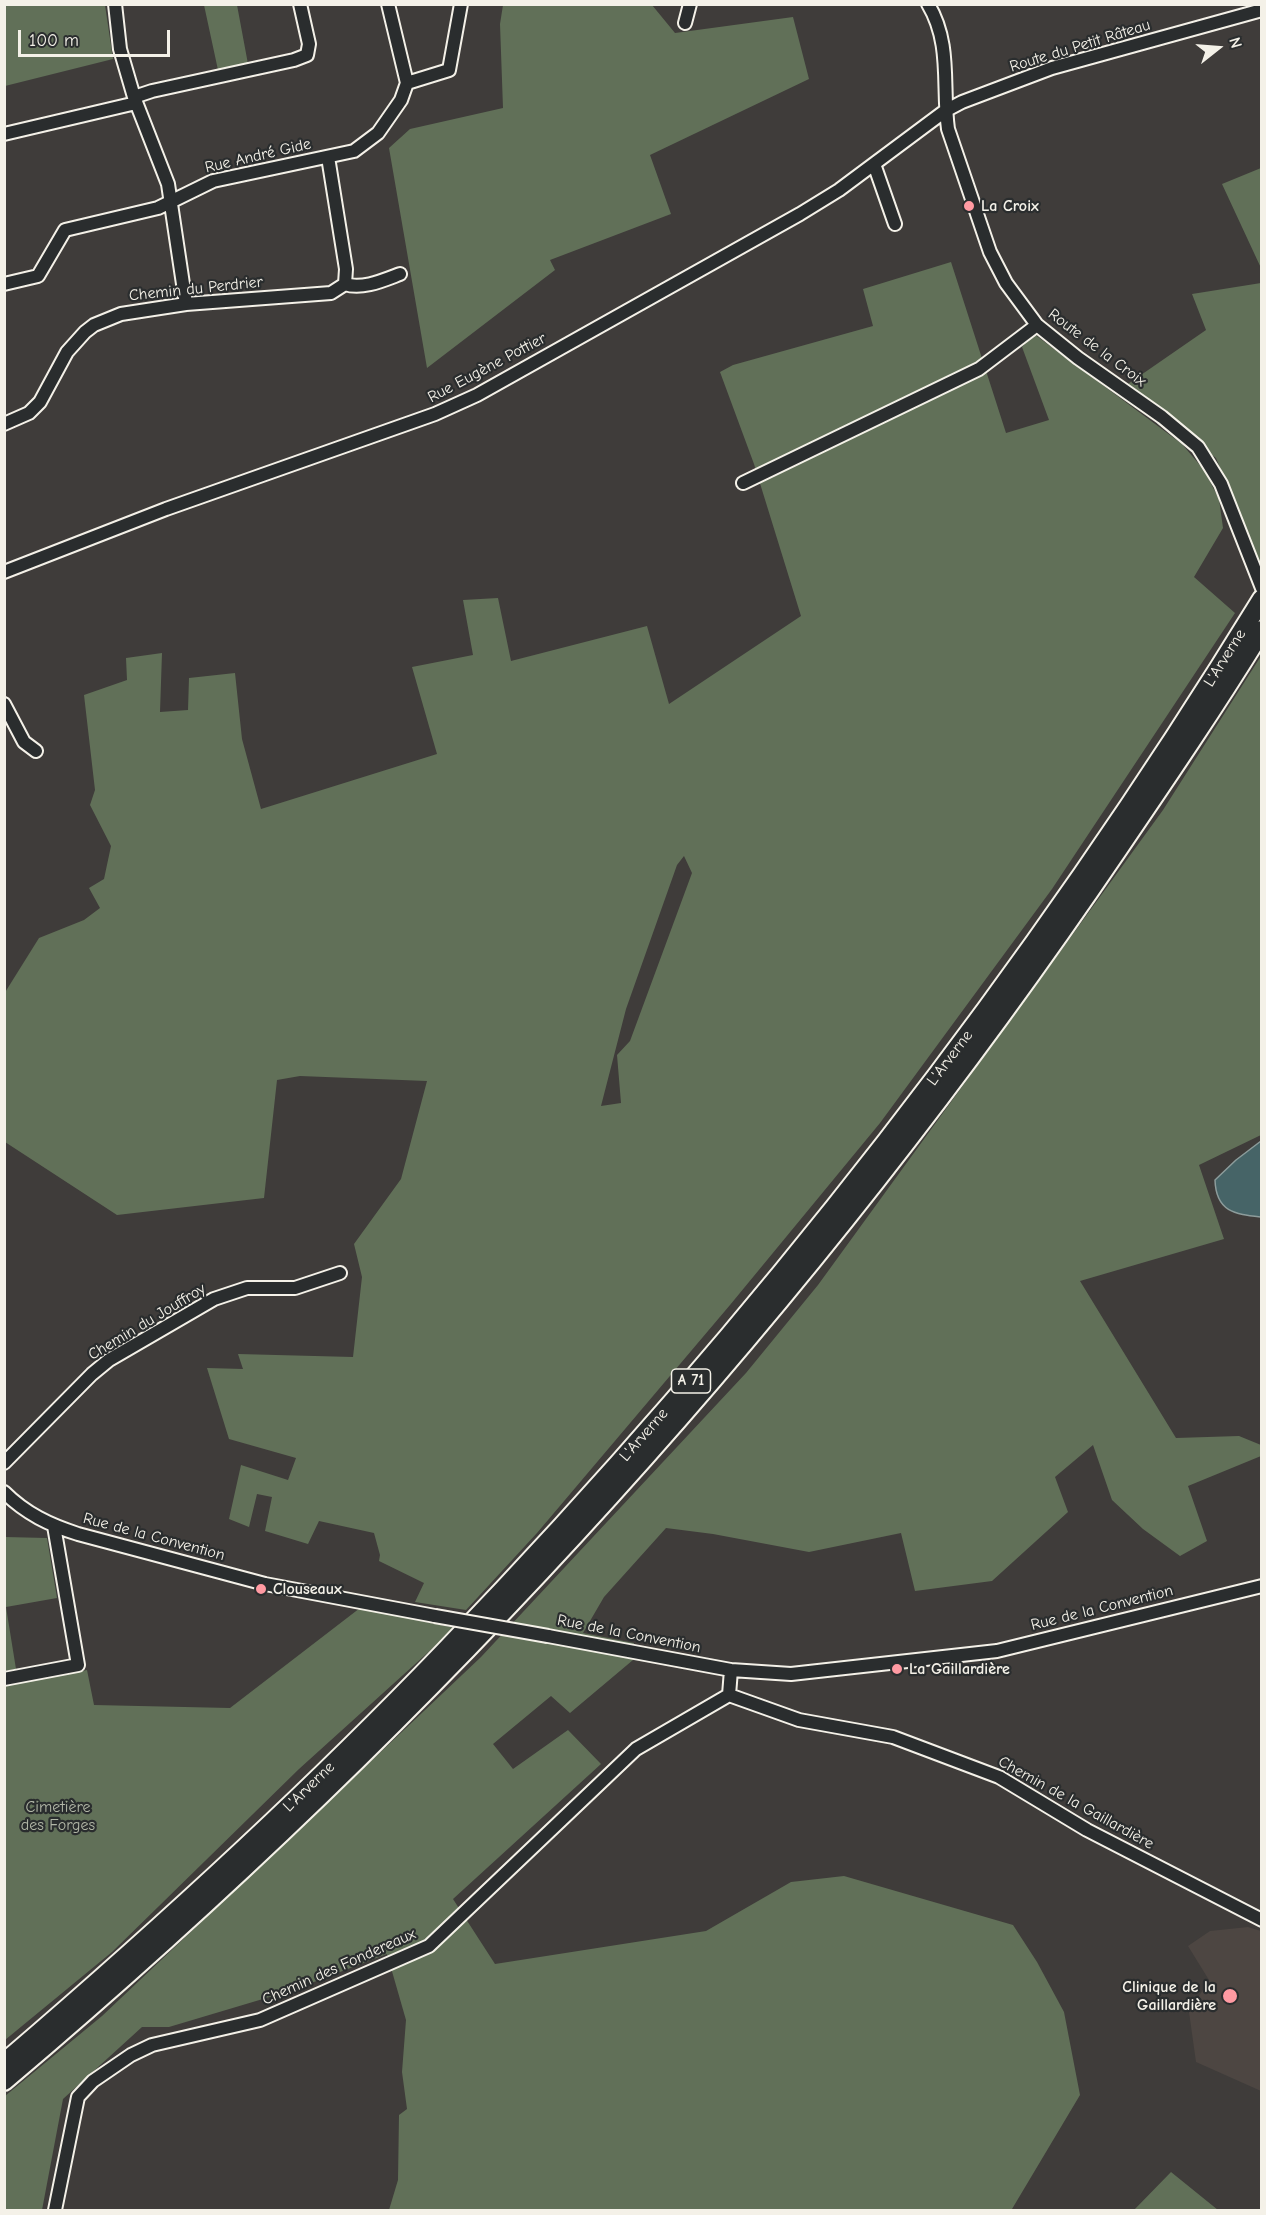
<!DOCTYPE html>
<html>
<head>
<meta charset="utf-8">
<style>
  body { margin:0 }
  #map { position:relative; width:1266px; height:2215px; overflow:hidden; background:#3f3c3a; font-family:"Comic Neue",sans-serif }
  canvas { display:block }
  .frame { position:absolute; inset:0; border:6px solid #f4f1e8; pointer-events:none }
  .north { position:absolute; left:1188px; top:18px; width:60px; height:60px; -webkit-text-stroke:4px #2a2d2e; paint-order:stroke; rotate:73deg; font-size:16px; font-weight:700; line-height:24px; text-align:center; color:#f4f1e8 }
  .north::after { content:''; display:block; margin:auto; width:21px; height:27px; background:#f4f1e8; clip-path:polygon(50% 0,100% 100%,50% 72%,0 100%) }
  .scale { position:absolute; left:18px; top:30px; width:152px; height:27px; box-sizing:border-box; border:3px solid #f4f1e8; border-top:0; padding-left:8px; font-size:18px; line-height:21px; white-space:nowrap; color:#f4f1e8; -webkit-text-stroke:4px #2a2d2e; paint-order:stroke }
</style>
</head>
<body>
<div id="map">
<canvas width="1266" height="2215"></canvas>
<div class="frame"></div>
<div class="north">N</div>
<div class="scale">100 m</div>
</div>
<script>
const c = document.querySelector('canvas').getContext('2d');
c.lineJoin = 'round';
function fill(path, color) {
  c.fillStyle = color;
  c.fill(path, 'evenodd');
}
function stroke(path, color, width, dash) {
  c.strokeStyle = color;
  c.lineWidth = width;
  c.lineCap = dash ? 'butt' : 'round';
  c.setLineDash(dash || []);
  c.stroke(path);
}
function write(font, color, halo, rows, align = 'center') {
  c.font = font + ' "Comic Neue",sans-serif';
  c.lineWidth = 4.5;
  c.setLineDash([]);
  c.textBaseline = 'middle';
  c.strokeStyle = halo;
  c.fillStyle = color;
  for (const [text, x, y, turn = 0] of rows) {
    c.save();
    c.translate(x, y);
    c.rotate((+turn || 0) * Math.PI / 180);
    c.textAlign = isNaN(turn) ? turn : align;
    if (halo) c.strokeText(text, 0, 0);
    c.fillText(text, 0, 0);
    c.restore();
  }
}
const built = new Path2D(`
  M 1248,1927 L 1261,1931 L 1261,2091 L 1196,2062 L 1189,2012 L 1209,1980 L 1188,1946 L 1210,1931 Z`);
const green = new Path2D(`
  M 4,5 L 105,5 L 113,59 L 5,86 Z
  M 204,5 L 237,5 L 248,64 L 218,70 Z
  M 503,5 L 652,5 L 675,33 L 793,17 L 809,79 L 650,155 L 671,214 L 550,260 L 555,270 L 427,368 L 389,148 L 410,129 L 503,108 L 500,24 Z
  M 1261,168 L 1261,268 L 1222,184 Z
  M 951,262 L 1006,433 L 1049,420 L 1022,347 L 1034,334 L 1182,444 L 1204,470 L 1219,499 L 1223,528 L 1194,577 L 1235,613 L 1052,889 L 880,1123 L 730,1305 L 537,1533 L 466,1610 L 415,1602 L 424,1583 L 379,1561 L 380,1555 L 374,1533 L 319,1521 L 308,1544 L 265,1531 L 272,1497 L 257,1494 L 249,1527 L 229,1519 L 241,1465 L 288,1480 L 296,1458 L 229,1439 L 207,1368 L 243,1369 L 238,1354 L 353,1357 L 362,1277 L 354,1244 L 401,1179 L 427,1081 L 300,1076 L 277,1080 L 264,1198 L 117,1215 L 5,1142 L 4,994 L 39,938 L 84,920 L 100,908 L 89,888 L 104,879 L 111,846 L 90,805 L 95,790 L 84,695 L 127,680 L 126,658 L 162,653 L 160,712 L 188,710 L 189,678 L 235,673 L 242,739 L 261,809 L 437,754 L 412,667 L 473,655 L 463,600 L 498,598 L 511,661 L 647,626 L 669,704 L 801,616 L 754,464 L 720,372 L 733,365 L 873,326 L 863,289 ZM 684,856 L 692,873 L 630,1041 L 617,1055 L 621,1103 L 601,1106 L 626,1009 L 677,865 Z
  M 1261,283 L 1261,567 L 1216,458 L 1125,386 L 1206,330 L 1192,294 Z
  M 1261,656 L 1261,1135 L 1199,1165 L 1224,1239 L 1080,1281 L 1176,1438 L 1239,1436 L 1261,1445 L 1261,1456 L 1188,1486 L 1207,1541 L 1180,1556 L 1143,1529 L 1112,1500 L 1093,1445 L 1055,1477 L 1068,1512 L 992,1581 L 915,1591 L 901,1533 L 809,1552 L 713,1534 L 666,1528 L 604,1597 L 583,1633 L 634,1643 L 633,1660 L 570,1713 L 551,1696 L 493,1744 L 513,1769 L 568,1730 L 601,1764 L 453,1899 L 495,1964 L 706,1931 L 791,1882 L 844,1876 L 1013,1925 L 1037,1962 L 1064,2012 L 1080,2095 L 1012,2209 L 1013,2210 L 389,2210 L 398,2180 L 399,2115 L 407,2109 L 402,2072 L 406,2020 L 387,1954 L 293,1990 L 169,2027 L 142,2027 L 63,2099 L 42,2210 L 5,2210 L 5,2096 L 102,2016 L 481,1657 L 746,1373 L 818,1285 L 1163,810 Z
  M 5,1537 L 47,1538 L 57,1598 L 6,1607 L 16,1669 L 5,1671 Z
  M 360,1608 L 455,1628 L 299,1769 L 112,1952 L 5,2040 L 5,1686 L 87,1670 L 94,1705 L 230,1708 Z
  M 1171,2172 L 1218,2210 L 1134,2210 Z`);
const water = new Path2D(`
  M 1261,1141 L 1261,1217 C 1235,1214 1216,1212 1215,1180 L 1236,1160 Z`);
const minor = new Path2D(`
  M 115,4 L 120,49 L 134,97 L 168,184 L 186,304
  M 388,4 L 407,83
  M 928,4 C 952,44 942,86 948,129 L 990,252 L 1006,283 L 1037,325 L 1078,358 L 1162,417 L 1198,447 L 1221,484 L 1262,588
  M 685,23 L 690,4
  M 407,83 L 449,70 L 461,4
  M 134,97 L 152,91 L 294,60 L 307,55 L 309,44 L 300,4
  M 4,134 L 136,103
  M 328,157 L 346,269 L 345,284
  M 874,164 L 895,224
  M 4,284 L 38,276 L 65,230 L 158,208 L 213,181 L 354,151 L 378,133 L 401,100 L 407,83
  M 4,424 L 29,413 L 40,402 L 67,352 L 85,332 L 94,325 L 121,314 L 186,304 L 331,293 L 345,284 C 362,290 384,280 400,274
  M 743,483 L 979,369 L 1037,325
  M 4,572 L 166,509 L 435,414 L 477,395 L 800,214 L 839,190 L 945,111 L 962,102 L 1052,68 L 1262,10
  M 4,704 L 24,742 L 36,751
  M 4,1463 L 92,1374 L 109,1360 L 214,1299 L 247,1288 L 295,1288 L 340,1273
  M 4,1492 C 26,1514 50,1525 78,1534 L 265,1584 L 435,1616
  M 548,1636 L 731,1670 L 791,1674 L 997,1651 L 1262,1586
  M 4,1679 L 78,1665 L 54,1526
  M 729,1695 L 799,1720 L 893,1737 L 999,1777 L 1087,1830 L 1262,1920
  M 729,1695 L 731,1670
  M 55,2210 L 78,2097 L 93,2081 L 131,2055 L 152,2045 L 260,2020 L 429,1946 L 636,1749 L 729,1695`);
const highway = new Path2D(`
  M 4,2063 C 157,1932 306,1796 445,1651 C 754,1330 1029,979 1262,599
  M 4,2081 C 430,1721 805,1311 1118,849 C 1167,777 1216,705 1262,630`);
const minorBridge = new Path2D(`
  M 435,1616 L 548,1636`);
const markers = [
  [969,206,6,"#ff9aa2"],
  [261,1589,6,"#ff9aa2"],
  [897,1669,6,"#ff9aa2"],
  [1230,1996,8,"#ff9aa2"]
];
const shields = [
  [691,1381,39]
];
const shieldNames = [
  ["A 71",691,1381]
];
const streetNames = [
  ["Route du Petit Râteau",1080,46,-17],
  ["Rue André Gide",258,156,-13],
  ["Chemin du Perdrier",196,289,-6],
  ["Route de la Croix",1097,348,37],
  ["Rue Eugène Pottier",487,368,-28],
  ["L'Arverne",1225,658,-58],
  ["L'Arverne",950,1058,-53],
  ["Chemin du Jouffroy",147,1322,-31],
  ["L'Arverne",644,1435,-49],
  ["Rue de la Convention",154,1537,15],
  ["Rue de la Convention",1102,1608,-14],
  ["Rue de la Convention",629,1634,11],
  ["L'Arverne",309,1787,-44],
  ["Chemin de la Gaillardière",1076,1803,29],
  ["Chemin des Fondereaux",339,1967,-24]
];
const poiNames = [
  ["La Croix",981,206],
  ["Clouseaux",273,1589],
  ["La Gaillardière",909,1669],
  ["Clinique de la",1216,1987,"right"],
  ["Gaillardière",1216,2005,"right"]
];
const parkNames = [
  ["Cimetière",58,1807],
  ["des Forges",58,1825]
];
fill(built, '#4d4642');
fill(green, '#617058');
fill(water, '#466467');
stroke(water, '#8c9c9b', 1.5);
stroke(minor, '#f4f1e8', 16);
stroke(highway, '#f4f1e8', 22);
stroke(minor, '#2a2d2e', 12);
stroke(highway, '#2a2d2e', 18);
stroke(minorBridge, '#f4f1e8', 16, []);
stroke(minorBridge, '#2a2d2e', 12);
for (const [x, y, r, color] of markers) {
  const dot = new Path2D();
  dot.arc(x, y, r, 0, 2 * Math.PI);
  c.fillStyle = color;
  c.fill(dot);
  stroke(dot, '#2a2d2e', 2);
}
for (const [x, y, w] of shields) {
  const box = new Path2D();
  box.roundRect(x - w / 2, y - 12, w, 24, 4.5);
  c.fillStyle = '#2a2d2e';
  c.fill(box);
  stroke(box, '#f4f1e8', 1.5);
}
write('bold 15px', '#f4f1e8', null, shieldNames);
write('16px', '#f4f1e8', '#2a2d2e', streetNames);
write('bold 16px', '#f4f1e8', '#2a2d2e', poiNames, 'left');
write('16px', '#b2b7a7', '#2a2d2e', parkNames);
</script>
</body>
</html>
